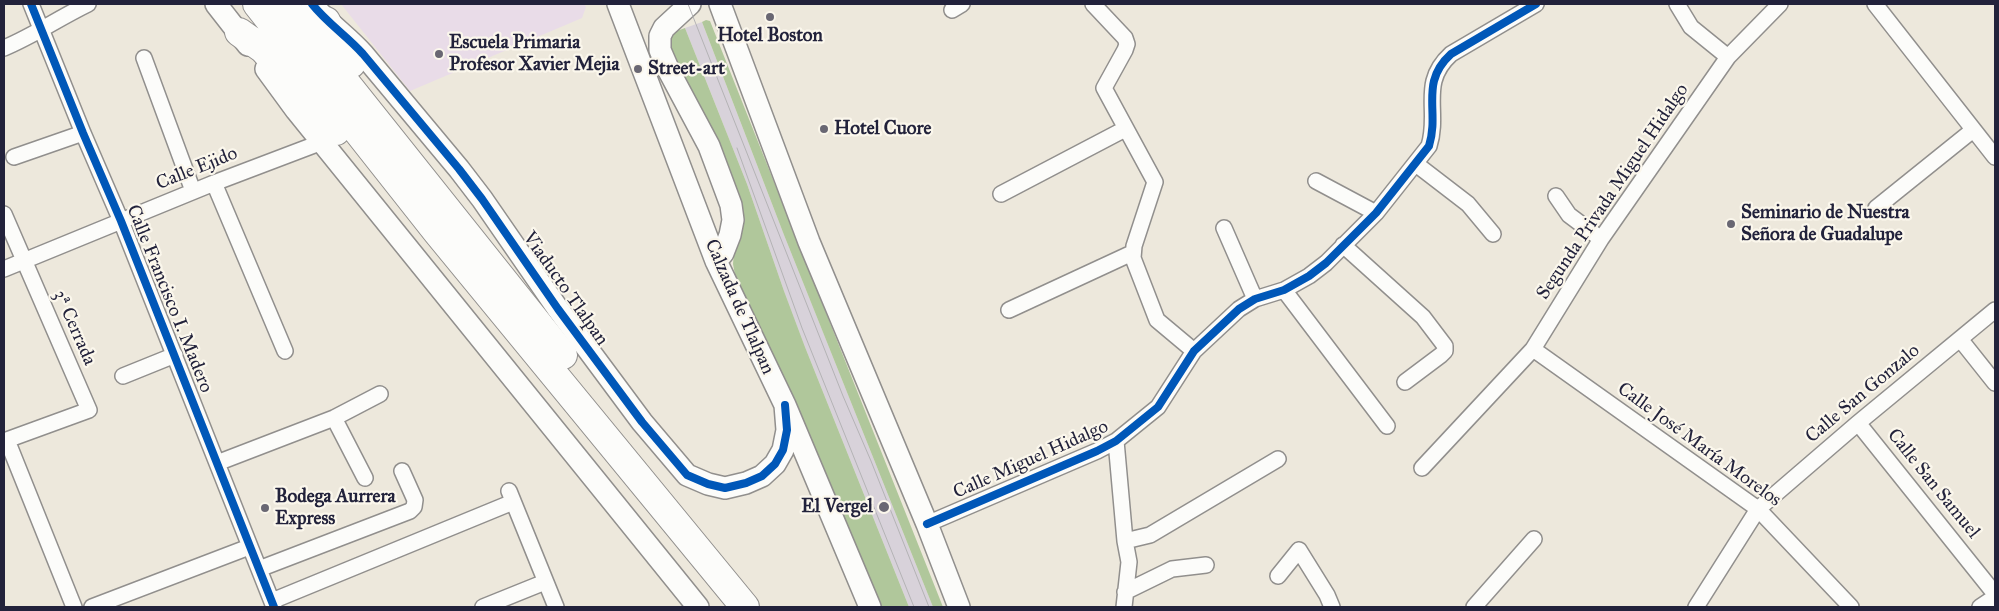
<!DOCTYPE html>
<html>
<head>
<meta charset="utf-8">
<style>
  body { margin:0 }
  #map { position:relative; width:1999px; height:611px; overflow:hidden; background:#ede8dc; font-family:"IM FELL Great Primer",serif }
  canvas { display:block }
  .frame { position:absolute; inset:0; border:5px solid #22223b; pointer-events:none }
</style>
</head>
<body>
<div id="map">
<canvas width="1999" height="611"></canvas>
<div class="frame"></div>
</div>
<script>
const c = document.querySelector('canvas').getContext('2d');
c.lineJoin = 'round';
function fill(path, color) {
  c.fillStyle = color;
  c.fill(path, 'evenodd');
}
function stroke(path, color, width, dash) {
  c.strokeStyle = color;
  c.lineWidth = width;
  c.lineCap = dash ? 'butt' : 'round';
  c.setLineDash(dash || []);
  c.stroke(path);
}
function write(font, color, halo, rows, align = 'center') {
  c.font = font + ' "IM FELL Great Primer",serif';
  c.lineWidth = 4.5;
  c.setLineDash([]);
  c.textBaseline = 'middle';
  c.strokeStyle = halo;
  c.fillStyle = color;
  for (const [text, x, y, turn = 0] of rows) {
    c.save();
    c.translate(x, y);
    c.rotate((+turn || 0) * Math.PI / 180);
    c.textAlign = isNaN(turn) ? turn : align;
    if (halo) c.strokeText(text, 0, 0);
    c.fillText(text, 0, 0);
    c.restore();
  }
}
const built = new Path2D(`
  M 341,4 L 584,4 L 586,7 L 582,18 L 410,91 Z`);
const industrial = new Path2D(`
  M 702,22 L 784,235 L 933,607 L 909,607 L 805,347 L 784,291 L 747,184 L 685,28 Z`);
const forest = new Path2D(`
  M 706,20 L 710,21 L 943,607 L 933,607 L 784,235 L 702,22 Z
  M 685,28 L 747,184 L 784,291 L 805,347 L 909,607 L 876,607 L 735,275 L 733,264 L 735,239 L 666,41 L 674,32 Z`);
const street = new Path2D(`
  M 31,4 L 83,133 L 121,221 L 274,607
  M 1093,4 L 1125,38 L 1127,44 L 1125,50 L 1104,88 L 1155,182 L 1134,246 L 1133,258 L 1157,320 L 1194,351
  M 1677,4 L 1691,27 L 1728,57
  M 1875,4 L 1995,157
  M 952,10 L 962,4
  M 4,48 C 33,36 59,18 88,4
  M 144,58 L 193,191
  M 14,157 L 83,133
  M 1416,164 L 1468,204 L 1493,234
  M 1316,181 L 1376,213
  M 214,183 L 285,351
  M 1001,194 L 1125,129
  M 1556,196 L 1569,215 L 1601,239
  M 1876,208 L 1973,130
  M 4,214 L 89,410 L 4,441
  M 1224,228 L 1255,299
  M 1343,245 L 1423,317 L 1445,346 L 1445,351 L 1441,355 L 1405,382
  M 4,269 L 214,183 L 322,142
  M 1284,290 L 1387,426
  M 1009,310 L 1132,253
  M 1960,339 L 1995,383
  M 1533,349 L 1758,509 L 1851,607
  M 123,376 L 175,355
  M 334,418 L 365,478
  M 1858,423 L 1995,594
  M 7,440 L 74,607
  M 1116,441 L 1125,541 L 1129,562 L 1124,607
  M 217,463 L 334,418 L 380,394
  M 1422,468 L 1533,349 L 1601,239 L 1728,57 L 1780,4
  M 509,491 L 556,607
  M 927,524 L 1097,451 L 1116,441 L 1158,407 L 1194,351 L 1239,309 L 1255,299 L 1284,290 L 1309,276 L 1326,263 L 1376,213 L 1429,146 C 1440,111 1419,83 1451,54 L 1536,4
  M 1125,541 L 1150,535 L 1278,459
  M 259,569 L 410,511 L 414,507 L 415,500 L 402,471
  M 1278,576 L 1299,550 L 1327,595 L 1332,607
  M 1125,592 L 1172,569 L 1206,565
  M 272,601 L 513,502
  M 92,607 L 249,547
  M 483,607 L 545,582
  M 1474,607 L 1534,539
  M 1696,607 L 1758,509 L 1858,423 L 1995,310
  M 1980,607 L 1995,597`);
const secondary = new Path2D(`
  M 216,4 L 248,45
  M 312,4 C 327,23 347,36 363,54 L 459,169 L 482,199 L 558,309 L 642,422 L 687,475 L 708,484 L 725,488 L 746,483 L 762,476 L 775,464 L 783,450 L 787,430 L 785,405
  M 618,4 L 716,261 L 785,405 L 870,607
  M 690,4 L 664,28 L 660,36 L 660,50 L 670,73 L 709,146 L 731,205 L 733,220 L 730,235 L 723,253 L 716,261
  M 720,4 L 809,242 L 927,524 L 959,607
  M 266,69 L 296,110 L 698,607`);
const highway = new Path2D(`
  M 257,4 L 437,232 L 745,607
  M 283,4 L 563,355
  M 326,21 L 341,51 L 351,64
  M 239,32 L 263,49 L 336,131`);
const tram = new Path2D(`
  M 688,4 L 843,396 L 871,461 L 929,607
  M 737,148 L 802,328 L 914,607`);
const cycleway = new Path2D(`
  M 31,4 L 83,133 L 121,221 L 274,607
  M 312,4 C 327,23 347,36 363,54 L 459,169 L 482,199 L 558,309 L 642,422 L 687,475 L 708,484 L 725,488 L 746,483 L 762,476 L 775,464 L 783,450 L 787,430 L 785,405
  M 927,524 L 1097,451 L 1116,441 L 1158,407 L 1194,351 L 1239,309 L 1255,299 L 1284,290 L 1309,276 L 1326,263 L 1376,213 L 1429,146 C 1440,111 1419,83 1451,54 L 1536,4`);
const markers = [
  [770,17,5,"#696773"],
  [439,54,5,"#696773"],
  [638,69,5,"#696773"],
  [824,129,5,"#696773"],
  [1731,224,5,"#696773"],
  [884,507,6,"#696773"],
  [265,508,5,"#696773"]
];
const poiNames = [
  ["Hotel Boston",770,36,"center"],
  ["Escuela Primaria",449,43],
  ["Profesor Xavier Mejia",449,65],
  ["Street-art",648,69],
  ["Hotel Cuore",834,129],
  ["Seminario de Nuestra",1741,213],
  ["Señora de Guadalupe",1741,235],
  ["Bodega Aurrera",275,497],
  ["Express",275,519],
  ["El Vergel",873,507,"right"]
];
const streetNames = [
  ["Calle Ejido",197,169,-22],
  ["Segunda Privada Miguel Hidalgo",1613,192,-56],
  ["Viaducto Tlalpan",565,289,55],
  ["Calle Francisco I. Madero",169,299,68],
  ["Calzada de Tlalpan",739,307,66],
  ["3ª Cerrada",74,328,66],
  ["Calle San Gonzalo",1863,394,-40],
  ["Calle José María Morelos",1699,445,36],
  ["Calle Miguel Hidalgo",1031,460,-24],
  ["Calle San Samuel",1933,484,51]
];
fill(built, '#e9dce8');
fill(industrial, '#d8d2da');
fill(forest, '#b0c79b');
stroke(street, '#918f8d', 18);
stroke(secondary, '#918f8d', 24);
stroke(highway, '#918f8d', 30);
stroke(street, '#fcfcfa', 15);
stroke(secondary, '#fcfcfa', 21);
stroke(highway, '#fcfcfa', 28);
stroke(tram, '#b4b3b5', 1);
stroke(cycleway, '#0057b8', 8);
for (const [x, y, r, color] of markers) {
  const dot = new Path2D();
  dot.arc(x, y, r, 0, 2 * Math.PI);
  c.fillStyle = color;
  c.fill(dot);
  stroke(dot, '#fbf7ec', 2);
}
write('bold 19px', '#22223b', '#fbf7ec', poiNames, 'left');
write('19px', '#22223b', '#fbf7ec', streetNames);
</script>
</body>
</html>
